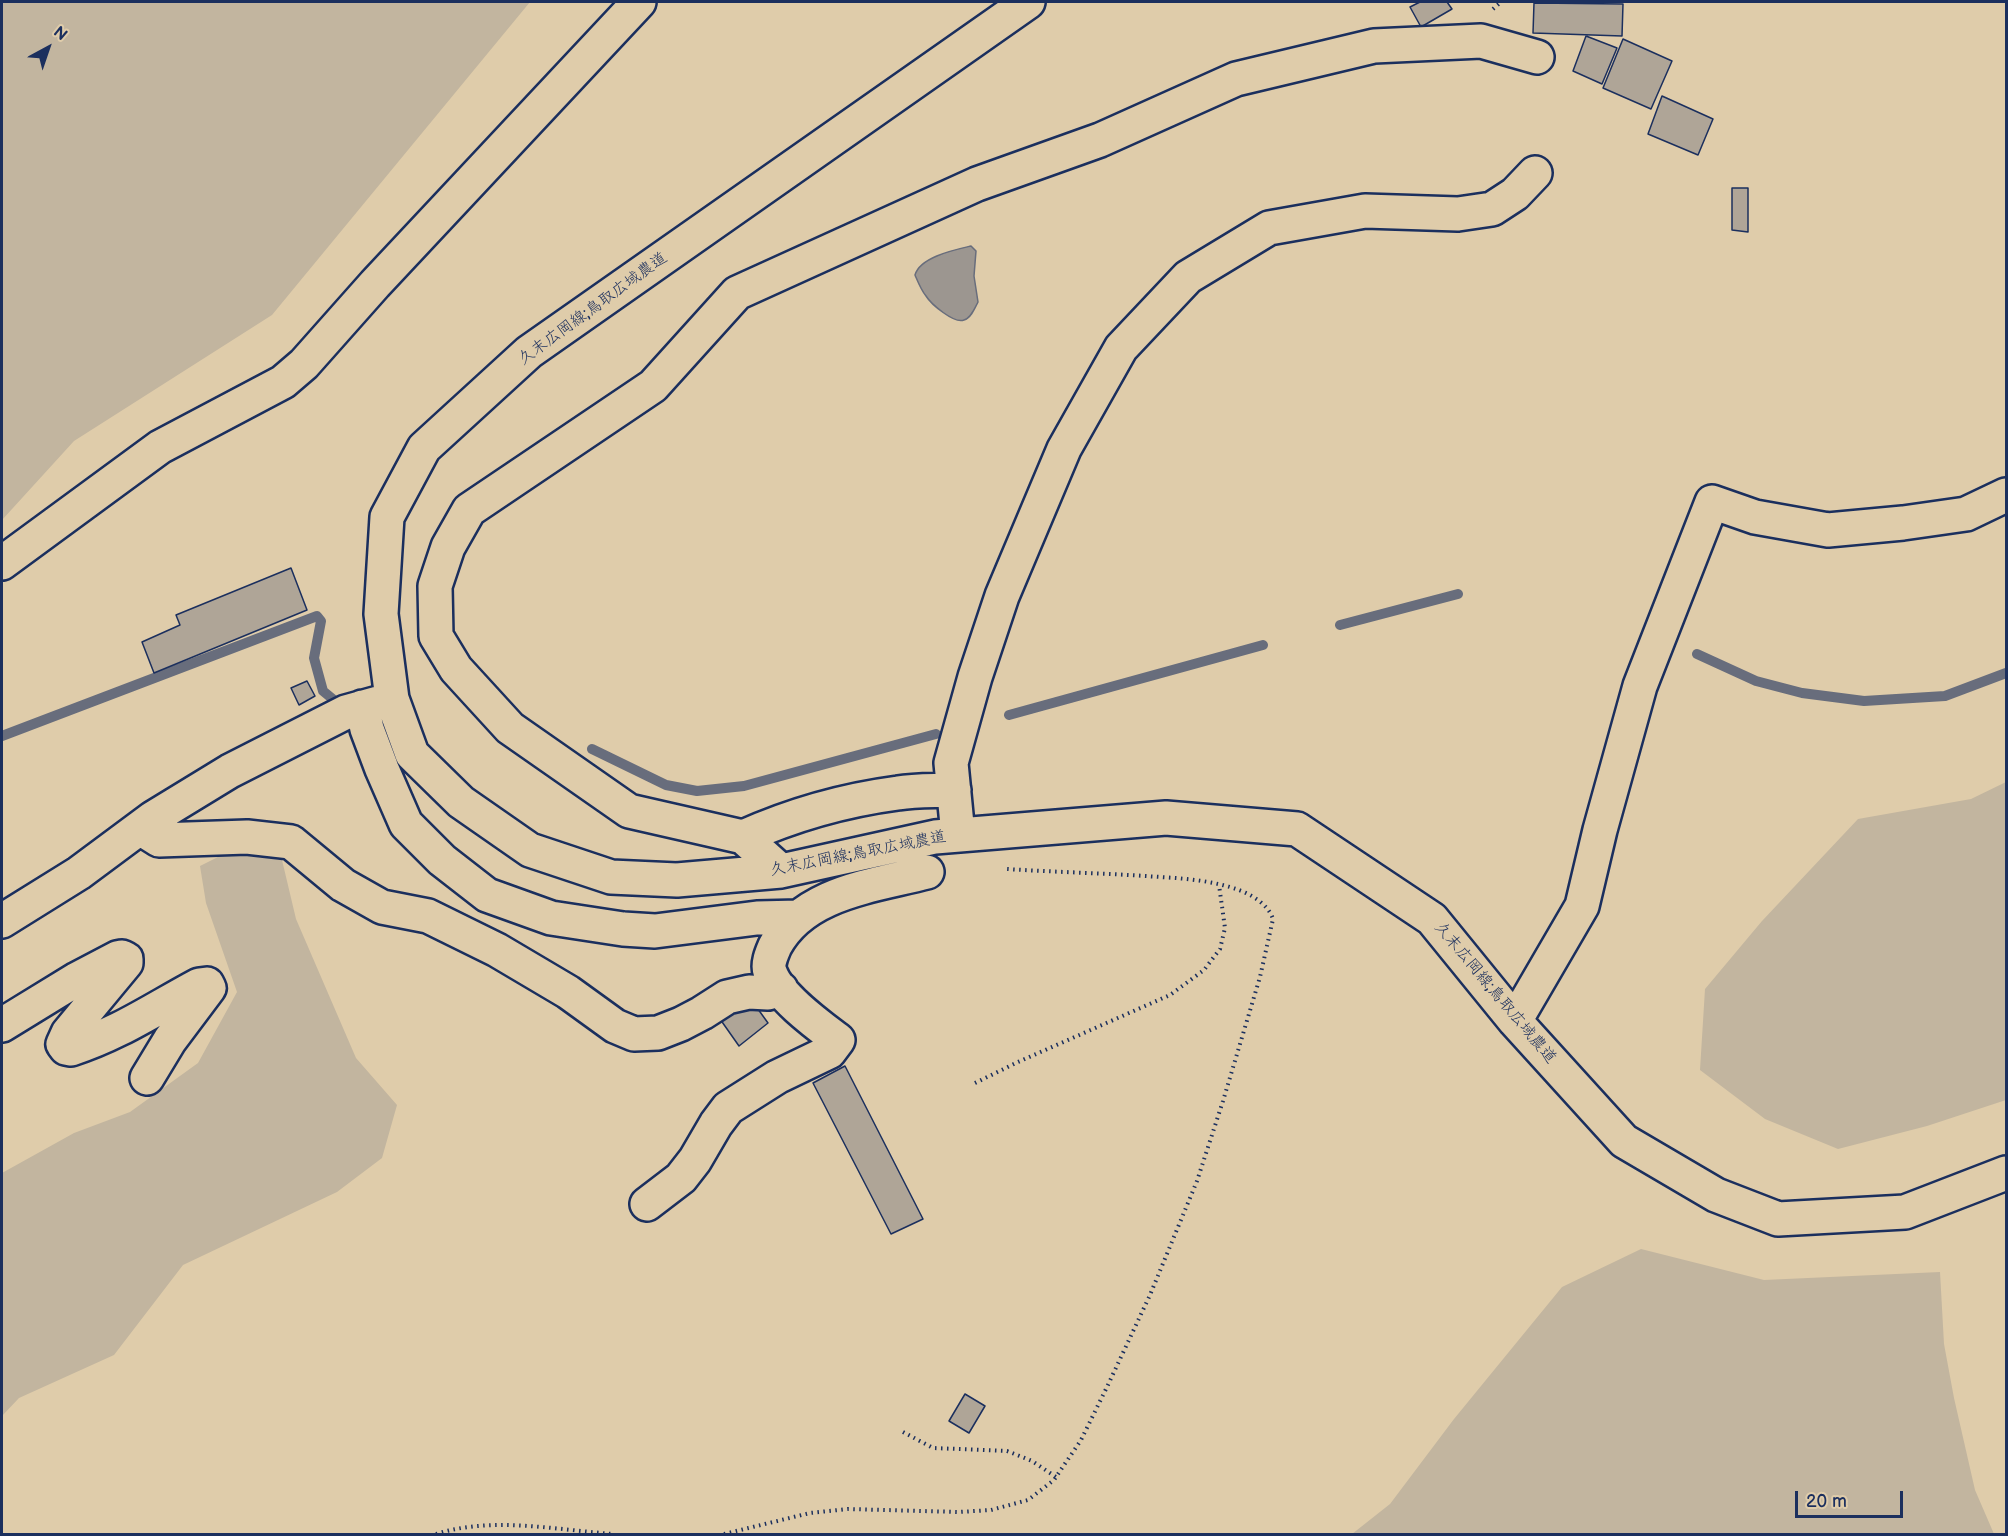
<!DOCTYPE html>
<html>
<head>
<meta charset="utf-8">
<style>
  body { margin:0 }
  #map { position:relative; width:2008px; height:1536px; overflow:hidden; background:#dfccaa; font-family:"Balsamiq Sans",sans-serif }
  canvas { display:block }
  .frame { position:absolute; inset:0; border:3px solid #1b2f5e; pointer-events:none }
  .north { position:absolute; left:18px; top:18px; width:60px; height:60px; -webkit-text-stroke:4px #dfccaa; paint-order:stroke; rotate:40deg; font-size:16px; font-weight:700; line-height:24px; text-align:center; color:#1b2f5e }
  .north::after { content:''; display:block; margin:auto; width:21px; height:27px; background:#1b2f5e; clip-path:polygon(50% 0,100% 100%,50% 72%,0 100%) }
  .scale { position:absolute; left:1795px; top:1491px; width:108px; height:27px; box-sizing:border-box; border:3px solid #1b2f5e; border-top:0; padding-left:8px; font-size:18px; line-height:21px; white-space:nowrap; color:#1b2f5e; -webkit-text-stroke:4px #dfccaa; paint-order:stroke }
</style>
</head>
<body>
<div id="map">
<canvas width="2008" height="1536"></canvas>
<div class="frame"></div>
<div class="north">N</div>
<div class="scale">20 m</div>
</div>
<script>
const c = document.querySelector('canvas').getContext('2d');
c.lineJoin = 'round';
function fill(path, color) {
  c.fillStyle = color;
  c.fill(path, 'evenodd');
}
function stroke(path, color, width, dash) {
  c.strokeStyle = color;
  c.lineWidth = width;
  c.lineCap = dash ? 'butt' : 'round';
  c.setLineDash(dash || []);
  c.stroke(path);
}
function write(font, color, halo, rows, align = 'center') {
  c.font = font + ' "Balsamiq Sans","Klee One",sans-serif';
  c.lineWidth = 5;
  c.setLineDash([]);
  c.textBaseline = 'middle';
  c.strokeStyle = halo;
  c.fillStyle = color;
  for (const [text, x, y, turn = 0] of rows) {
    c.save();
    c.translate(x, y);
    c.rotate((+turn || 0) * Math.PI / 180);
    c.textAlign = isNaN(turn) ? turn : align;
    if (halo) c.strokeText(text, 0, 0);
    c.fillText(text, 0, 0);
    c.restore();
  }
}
const green = new Path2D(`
  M 2,2 L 530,2 L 272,315 L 74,441 L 2,520 Z
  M 2006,782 L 2006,1100 L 1927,1126 L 1838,1149 L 1765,1119 L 1700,1070 L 1705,989 L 1762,921 L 1858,819 L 1971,799 Z
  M 226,853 L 282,860 L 296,919 L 356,1058 L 397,1105 L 382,1158 L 337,1192 L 183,1265 L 114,1355 L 19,1398 L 2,1416 L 2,1173 L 74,1133 L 130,1112 L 198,1063 L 237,992 L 206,903 L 200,866 Z
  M 1641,1249 L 1764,1280 L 1940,1272 L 1944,1344 L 1954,1398 L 1975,1490 L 1994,1534 L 1352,1534 L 1390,1504 L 1454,1419 L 1562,1287 Z`);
const water = new Path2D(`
  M 971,246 L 976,251 L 974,276 L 978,302 C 975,308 971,318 964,320 C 954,324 931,304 926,296 C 921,290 918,282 915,275 C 920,257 954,250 971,246 Z`);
const stream = new Path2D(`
  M 1340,625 L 1458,594
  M 1697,654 L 1756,681 L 1802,693 L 1864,701 L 1945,696 L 2006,673
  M 1009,715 L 1263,645
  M 2,736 L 317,616 L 321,621 L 314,658 L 323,691 L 340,705
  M 592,749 L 666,785 L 697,791 L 744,786 L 936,734`);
const building = new Path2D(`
  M 1420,2 L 1447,2 L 1452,9 L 1421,27 L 1410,7 Z
  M 1534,3 L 1623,4 L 1622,36 L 1533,33 Z
  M 1586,36 L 1617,48 L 1602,84 L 1573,71 Z
  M 1623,39 L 1672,61 L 1651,109 L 1603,88 Z
  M 1662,96 L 1713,119 L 1698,155 L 1648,134 Z
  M 1732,188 L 1748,188 L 1748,232 L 1732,230 Z
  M 291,568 L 307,610 L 154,673 L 142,642 L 180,625 L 176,615 Z
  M 307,681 L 315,696 L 299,705 L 291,688 Z
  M 750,998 L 768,1023 L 739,1046 L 720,1019 Z
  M 845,1066 L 923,1219 L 891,1234 L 813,1083 Z
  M 965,1394 L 985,1406 L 969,1433 L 949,1421 Z`);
const path = new Path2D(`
  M 1493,9 L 1501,2
  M 975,1083 L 1018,1062 L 1170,995 L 1204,970 L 1220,949 L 1225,928 L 1219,885
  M 903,1432 L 933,1448 L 1007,1451 L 1032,1461 L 1056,1477
  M 436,1534 C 493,1516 556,1530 614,1534
  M 724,1534 L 810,1513 L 848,1509 L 959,1512 L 991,1510 L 1028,1500 L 1054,1480 L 1081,1440 L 1107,1387 L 1150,1295 L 1197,1181 L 1223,1101 L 1260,977 L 1273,919 C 1268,904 1251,894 1236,889 C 1207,879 1175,878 1145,876 C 1099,873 1053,872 1007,869`);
const minor = new Path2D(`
  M 1028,2 L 529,352 L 424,448 L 387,517 L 381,614 L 392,699 L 412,754 L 461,802 L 530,850 L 611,877 L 677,880 L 781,871 L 935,837 L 1166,818 L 1297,829 L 1432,919 L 1515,1021 L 1624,1141 L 1716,1195 L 1778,1219 L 1905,1212 L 2006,1173
  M 2,563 L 160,447 L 283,382 L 304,364 L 375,284 L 639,2
  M 362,707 L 367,729 L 382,769 L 406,824 L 442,860 L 487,895 L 551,918 L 623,929 L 655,931 L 757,918 L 799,917
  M 140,828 L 159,840 L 247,837 L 291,842 L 343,885 L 382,907 L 428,916 L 497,950 L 568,992 L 615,1026 L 634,1034 L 658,1033 L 681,1024 L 702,1013 L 727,997 L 749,992 L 768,993 L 781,989
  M 958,835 L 951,763 L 975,677 L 1002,596 L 1064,449 L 1121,348 L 1188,277 L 1269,228 L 1365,211 L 1458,214 L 1492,209 L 1515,194 L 1535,173
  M 743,837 C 792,815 845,800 898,793 C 916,790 935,791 954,790
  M 781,871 L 743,837 L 629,811 L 510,728 L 456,669 L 436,636 L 435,586 L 448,547 L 469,510 L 653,386 L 737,293 L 977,184 L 1100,140 L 1236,79 L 1374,46 L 1481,41 L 1537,57
  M 2,921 L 79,873 L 153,818 L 230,771 L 346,712 L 382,702
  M 1515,1021 L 1582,906 L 1600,830 L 1640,686 L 1712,502 L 1755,517 L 1828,530 L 1903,523 L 1966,514 L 2006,495
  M 2,1025 L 77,979 L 117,958 L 122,957 L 126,959 L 126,963 L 68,1033 L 63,1044 L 66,1048 L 71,1049 C 120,1033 154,1009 199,985 L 207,984 L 209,988 L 170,1040 L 147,1078
  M 647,1204 L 681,1178 L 695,1160 L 716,1124 L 728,1108 L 777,1077 L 829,1052 L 838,1040 C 818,1025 778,996 770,972 C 767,964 772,953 775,946 C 804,892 874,886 927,872`);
const streetNames = [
  ["久末広岡線;鳥取広域農道",593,309,-36],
  ["久末広岡線;鳥取広域農道",858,854,-11],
  ["久末広岡線;鳥取広域農道",1495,993,50]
];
fill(green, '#c2b59f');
fill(water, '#9c9690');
stroke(water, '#686d7c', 1.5);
stroke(stream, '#686d7c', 10);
fill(building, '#afa597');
stroke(building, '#1b2f5e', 1.5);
stroke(minor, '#1b2f5e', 38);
stroke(path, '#1b2f5e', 4, [1.5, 4.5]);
stroke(minor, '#dfccaa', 33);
write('16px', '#1b2f5e', '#dfccaa', streetNames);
</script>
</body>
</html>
